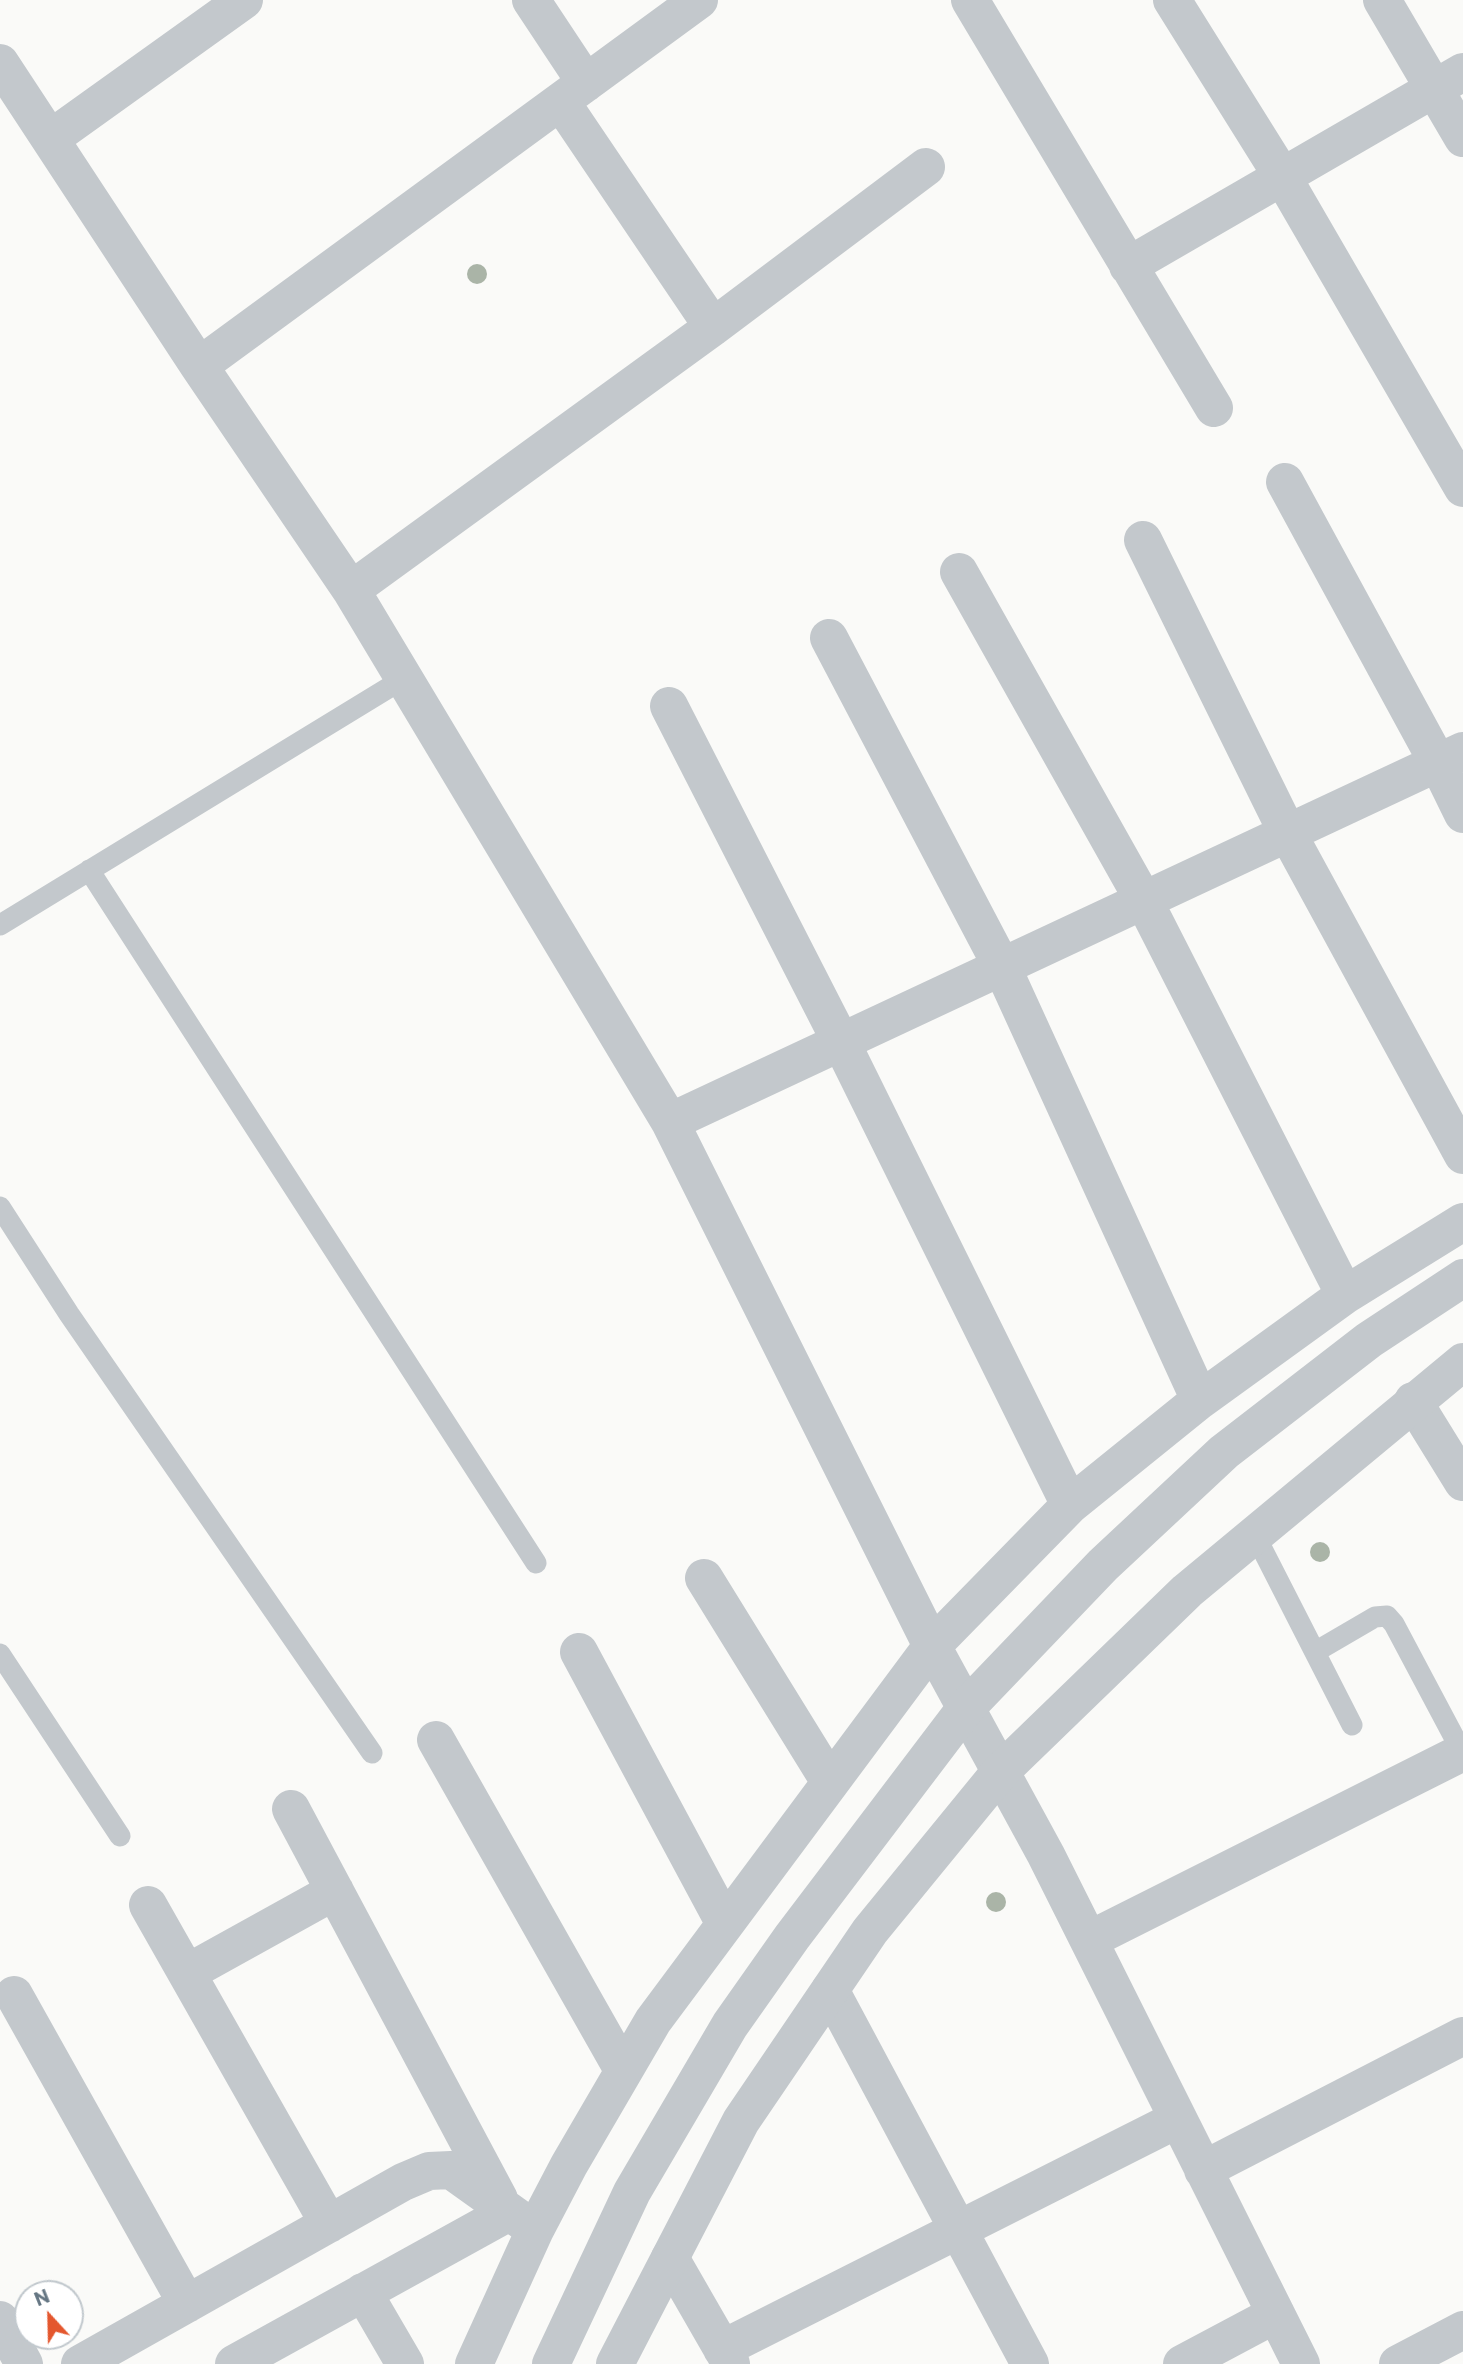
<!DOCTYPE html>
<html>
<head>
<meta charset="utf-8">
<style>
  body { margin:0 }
  #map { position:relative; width:1463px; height:2364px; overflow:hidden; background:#fafaf8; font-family:Commissioner,sans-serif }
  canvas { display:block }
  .north { position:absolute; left:14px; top:2280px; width:70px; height:70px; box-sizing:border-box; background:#fff; border:2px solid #c1c8cd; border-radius:50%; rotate:338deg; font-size:19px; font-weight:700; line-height:28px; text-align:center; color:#657683 }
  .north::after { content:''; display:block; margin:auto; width:24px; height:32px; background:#e4572e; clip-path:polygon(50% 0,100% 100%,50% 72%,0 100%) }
</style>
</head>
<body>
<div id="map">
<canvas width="1463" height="2364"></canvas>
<div class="north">N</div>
</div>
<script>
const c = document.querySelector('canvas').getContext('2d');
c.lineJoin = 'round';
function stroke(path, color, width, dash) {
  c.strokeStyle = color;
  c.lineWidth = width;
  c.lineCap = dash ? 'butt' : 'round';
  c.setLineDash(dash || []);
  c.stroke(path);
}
const service = new Path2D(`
  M 89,870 L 536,1563
  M 0,925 L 403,679
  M 0,1207 L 69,1314 L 372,1753
  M 1255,1535 L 1352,1725
  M 1315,1652 L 1375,1617 L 1387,1616 L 1394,1624 L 1462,1752
  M 0,1654 L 120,1836`);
const minor = new Path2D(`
  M 531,0 L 586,83
  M 970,0 L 1214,408
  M 1172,0 L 1282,176 L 1463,488
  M 1382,0 L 1463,138
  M 0,63 L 199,366 L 351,590 L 670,1122 L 932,1646 L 1046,1855 L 1301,2364
  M 561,102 L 713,327
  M 50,139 L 244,0
  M 1128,266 L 1463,72
  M 199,366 L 699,0
  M 1285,482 L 1438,763 L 1463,814
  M 1143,540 L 1288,834 L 1463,1155
  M 959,572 L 1144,901 L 1345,1295
  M 351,590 L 713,327 L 926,167
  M 829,638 L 1002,967 L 1200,1400
  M 669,706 L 841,1042 L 1070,1505
  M 670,1122 L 1463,751
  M 1413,1401 L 1463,1482
  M 704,1578 L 830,1782
  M 579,1652 L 725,1924
  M 436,1740 L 623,2070
  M 291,1809 L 499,2199
  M 148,1905 L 329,2224
  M 1089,1940 L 1463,1752
  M 187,1973 L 335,1891
  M 830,1990 L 1030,2364
  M 14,1995 L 187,2304
  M 1203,2170 L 1463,2036
  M 670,2258 L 731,2364
  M 363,2292 L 405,2364
  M 0,2320 L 24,2364
  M 722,2349 L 1178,2119
  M 80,2364 L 403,2182 L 429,2171 L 451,2170 L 535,2230
  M 234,2364 L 509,2212
  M 474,2364 L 535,2230 L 569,2165 L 653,2021 L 932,1646 L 1070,1505 L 1200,1400 L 1345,1295 L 1463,1222
  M 1182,2364 L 1276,2314
  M 1398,2364 L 1463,2330`);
const tertiary = new Path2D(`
  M 551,2364 L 632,2192 L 730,2025 L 792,1937 L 965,1709 L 1103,1565 L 1224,1452 L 1369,1340 L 1463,1278
  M 615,2364 L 741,2121 L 870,1931 L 1000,1772 L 1187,1591 L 1463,1362`);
const trees = [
  [477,274],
  [1320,1552],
  [996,1902]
];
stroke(service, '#c3c8cc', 21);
stroke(minor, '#c3c8cc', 38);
stroke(tertiary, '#c3c8cc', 38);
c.fillStyle = '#aab4a7';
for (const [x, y] of trees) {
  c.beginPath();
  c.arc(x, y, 10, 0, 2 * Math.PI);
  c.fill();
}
</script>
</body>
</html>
